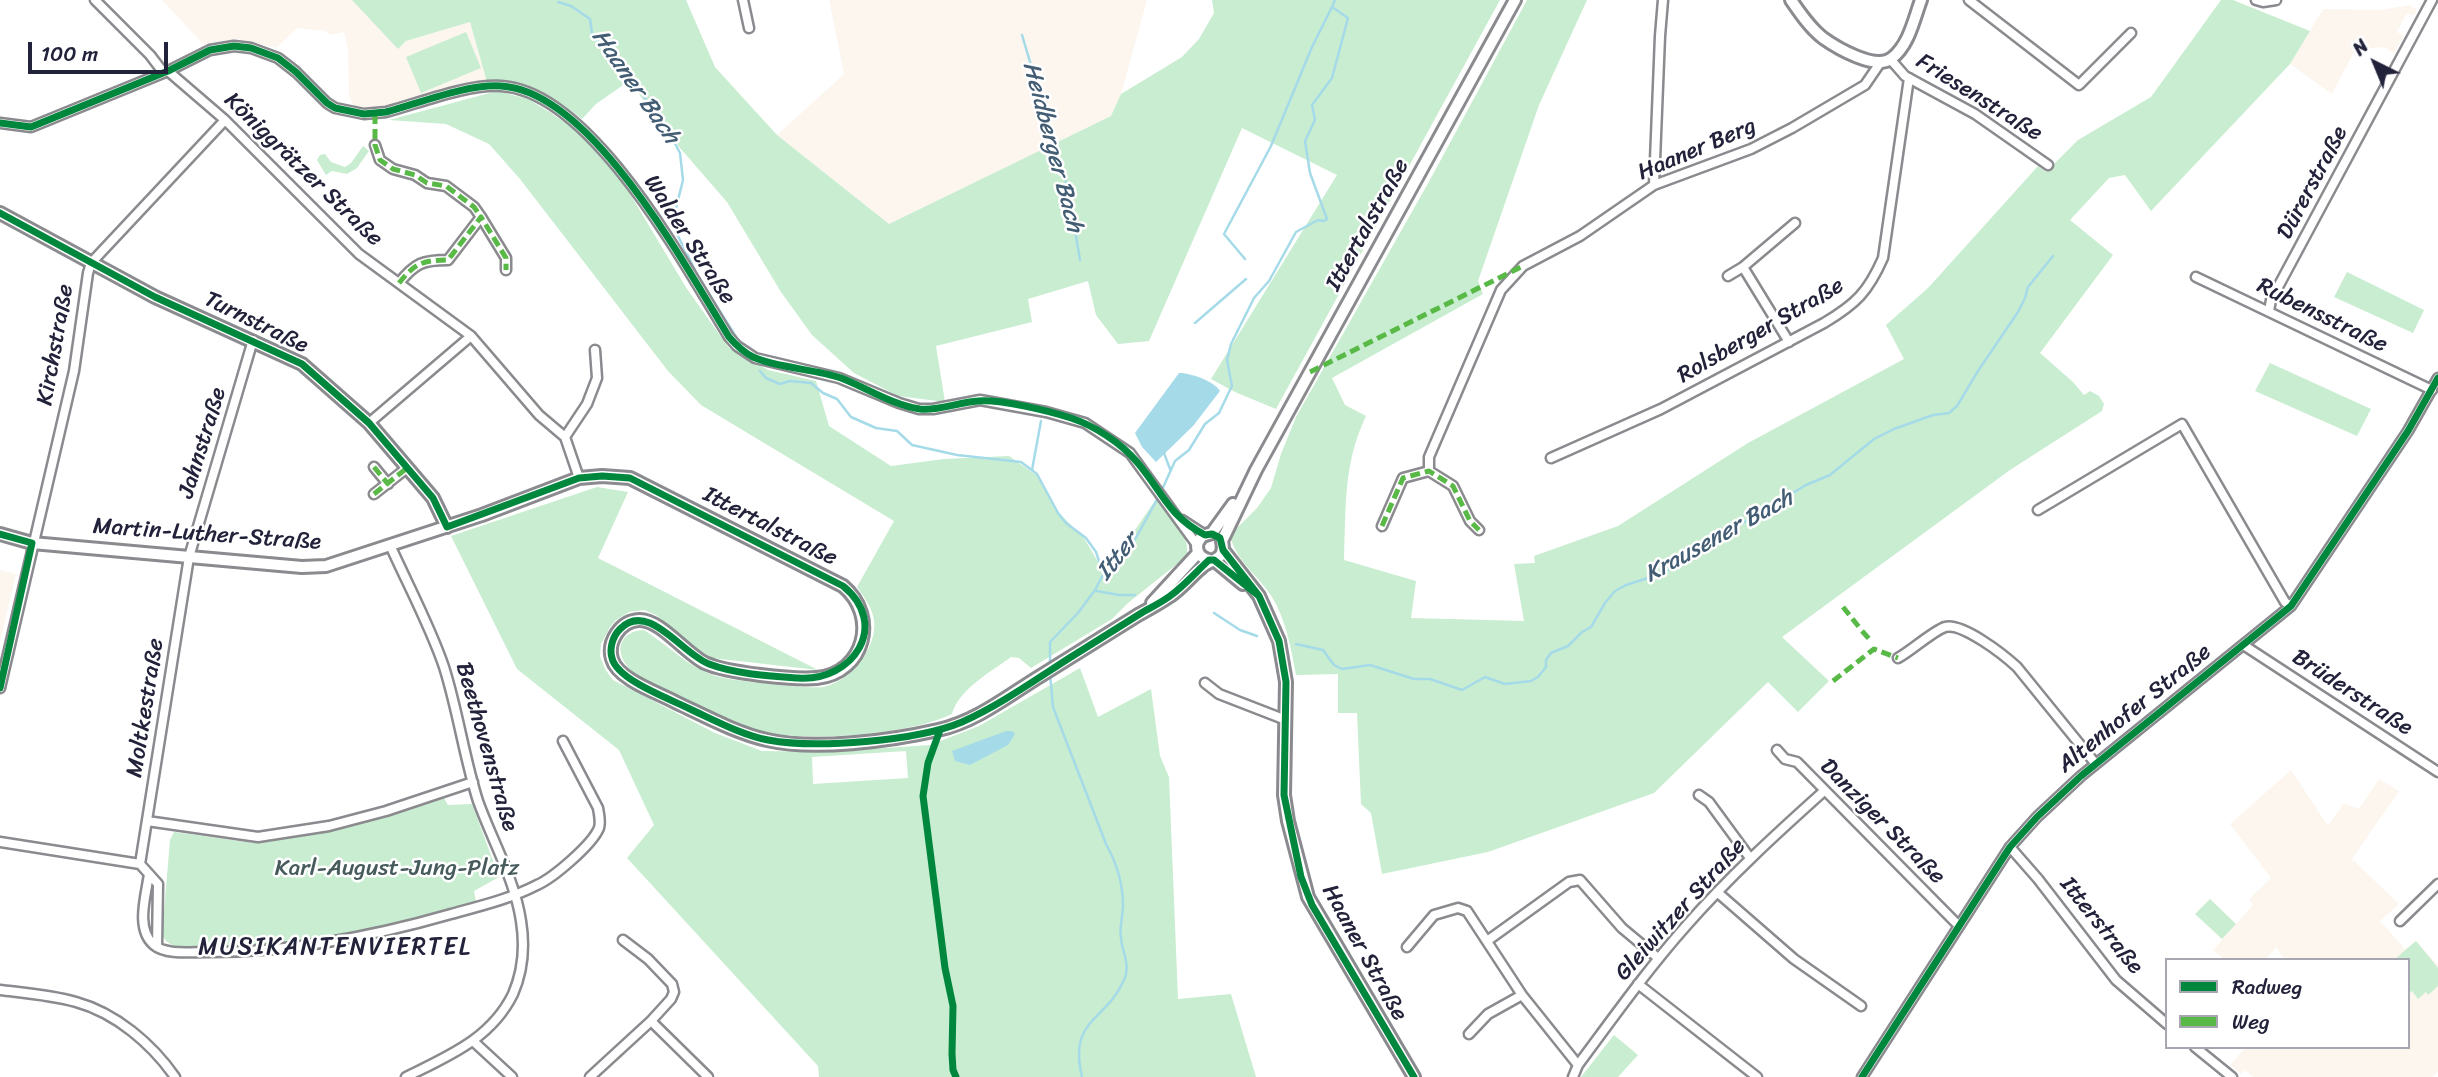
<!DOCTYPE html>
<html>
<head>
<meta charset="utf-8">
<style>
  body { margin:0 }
  #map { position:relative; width:2438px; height:1077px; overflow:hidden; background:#fff; font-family:Sriracha,sans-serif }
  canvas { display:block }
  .legend { position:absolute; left:2165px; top:958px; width:245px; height:91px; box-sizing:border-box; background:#fff; border:2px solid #a7a7b1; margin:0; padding:9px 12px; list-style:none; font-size:21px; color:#22223b }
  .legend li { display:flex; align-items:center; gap:14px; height:35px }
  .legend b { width:35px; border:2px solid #a7a7b1 }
  .north { position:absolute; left:2340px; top:28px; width:70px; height:70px; -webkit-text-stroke:5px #fff; paint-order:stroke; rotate:317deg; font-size:19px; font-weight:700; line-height:28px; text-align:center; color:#22223b }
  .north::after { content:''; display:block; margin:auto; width:24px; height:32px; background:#22223b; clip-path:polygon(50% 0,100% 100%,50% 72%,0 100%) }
  .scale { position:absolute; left:28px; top:42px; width:140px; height:32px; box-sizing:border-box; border:4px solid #22223b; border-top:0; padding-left:9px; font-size:21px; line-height:24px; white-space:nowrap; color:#22223b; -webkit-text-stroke:5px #fff; paint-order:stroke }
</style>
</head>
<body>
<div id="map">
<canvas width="2438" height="1077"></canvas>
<ul class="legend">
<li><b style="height:9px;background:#00873e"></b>Radweg</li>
<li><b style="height:9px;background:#58b947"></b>Weg</li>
</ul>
<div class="north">N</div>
<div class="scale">100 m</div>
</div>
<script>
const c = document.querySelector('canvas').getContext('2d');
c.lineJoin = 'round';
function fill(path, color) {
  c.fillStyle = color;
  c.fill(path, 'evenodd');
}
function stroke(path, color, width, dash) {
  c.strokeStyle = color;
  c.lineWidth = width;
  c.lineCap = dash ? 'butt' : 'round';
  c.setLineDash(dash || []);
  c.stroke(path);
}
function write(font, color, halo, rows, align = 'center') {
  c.font = font + ' Sriracha,sans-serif';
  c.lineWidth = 5;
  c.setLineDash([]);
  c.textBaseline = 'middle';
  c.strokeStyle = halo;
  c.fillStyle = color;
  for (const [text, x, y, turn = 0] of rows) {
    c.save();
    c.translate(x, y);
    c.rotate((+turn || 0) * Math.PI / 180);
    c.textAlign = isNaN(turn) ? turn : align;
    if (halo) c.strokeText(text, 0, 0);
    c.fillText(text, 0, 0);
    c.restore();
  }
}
const built = new Path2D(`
  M 162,0 L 367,0 L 406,41 L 470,22 L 487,82 L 388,108 L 366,111 L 355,110 L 349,95 L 348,49 L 344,32 L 331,35 L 325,31 L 297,28 L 276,48 L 238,39 L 203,44 Z
  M 829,0 L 1147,0 L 1121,94 L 1111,116 L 889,224 L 777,135 L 844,74 Z
  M 2409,5 L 2417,9 L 2414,16 L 2407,13 L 2397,32 L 2404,36 L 2394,53 L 2384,47 L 2355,50 L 2332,94 L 2290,64 L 2323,9 L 2381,10 Z
  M 0,570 L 16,574 L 0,642 Z
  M 2291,770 L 2328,826 L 2344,803 L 2359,809 L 2379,779 L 2399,791 L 2352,859 L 2399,904 L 2380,921 L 2405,949 L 2416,941 L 2438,965 L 2438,1072 L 2432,1077 L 2253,1077 L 2245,1070 L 2241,1074 L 2230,1065 L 2246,1047 L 2408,1047 L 2408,960 L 2284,960 L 2276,947 L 2266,960 L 2225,960 L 2213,950 L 2253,905 L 2249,899 L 2271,878 L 2230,824 Z`);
const green = new Path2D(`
  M 352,0 L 686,0 L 715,67 L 777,135 L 889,224 L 1111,116 L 1121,94 L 1182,57 L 1199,39 L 1214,13 L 1212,0 L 1500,0 L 1276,409 L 1235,392 L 1211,379 L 1337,175 L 1242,128 L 1149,341 L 1118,344 L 1096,315 L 1088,281 L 1028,299 L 1032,322 L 936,346 L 945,402 L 898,396 L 854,373 L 812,335 L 781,292 L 727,202 L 680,148 L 629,81 L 596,104 L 582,119 C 553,95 526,82 487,82 L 470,22 L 406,41 L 398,49 Z
  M 1527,0 L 1587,0 L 1539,105 L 1478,281 L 1483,294 L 1332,378 L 1345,405 L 1366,416 C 1343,464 1346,508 1344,560 L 1416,581 L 1411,618 L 1524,621 L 1514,564 L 1535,563 L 1534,556 L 1618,526 L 1748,443 L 1904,359 L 1886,325 L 1928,288 L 2038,166 L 2046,172 L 2078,140 L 2151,97 L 2221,0 L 2233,0 L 2310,31 L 2290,64 L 2151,211 L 2125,175 L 2109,178 L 2070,220 L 2113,255 L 2040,353 L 2073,382 L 2084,395 L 2090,391 L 2099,396 L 2104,404 L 2102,411 L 2010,470 L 1782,637 L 1829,681 L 1798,712 L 1768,682 L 1654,793 L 1488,852 L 1382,874 L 1371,813 L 1361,804 L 1357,713 L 1338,713 L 1338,674 L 1296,675 C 1291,648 1286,620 1272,597 C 1259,576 1238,563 1231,539 L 1236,529 L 1257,508 L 1271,488 L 1281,454 L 1296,417 L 1431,178 Z
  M 466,32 L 481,68 L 421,93 L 406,57 Z
  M 497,91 L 528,99 L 551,113 L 570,126 L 607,161 L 621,179 L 687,289 L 729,348 L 768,370 L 816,381 L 829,426 L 891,466 L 944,459 L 1009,456 L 1039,477 L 1059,513 L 1084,538 L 1101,567 L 1116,558 L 1156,499 C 1168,515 1191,535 1187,556 L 1128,603 L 1112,619 L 1031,668 L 1019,658 L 1011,657 C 992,671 958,690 952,714 C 907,736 794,744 746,728 C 721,719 697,704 674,693 C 657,684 628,676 622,657 C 616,641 629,630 644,630 C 668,645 689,668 716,676 C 732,681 807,689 823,687 C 850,682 878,647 874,620 C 872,607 864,597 857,587 L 894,521 L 701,405 L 668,371 L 520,179 L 489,144 L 446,124 L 389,120 Z
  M 363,146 L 369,151 L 357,168 L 347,174 L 332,171 L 326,175 L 317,160 L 320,155 L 325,154 L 331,162 L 345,167 L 351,163 Z
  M 2347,272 L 2424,310 L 2413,333 L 2334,297 Z
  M 2270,363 L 2371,409 L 2357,436 L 2255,391 Z
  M 597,487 L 628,492 L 598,558 L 818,670 L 712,658 L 696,648 L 656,615 L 644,610 L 629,612 L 616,620 L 610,627 L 601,644 L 600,656 L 605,669 L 613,680 L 715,733 L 762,751 L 827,752 L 930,745 L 979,726 L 1080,668 L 1098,717 L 1151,689 L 1160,756 L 1169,777 L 1178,999 L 1231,994 L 1256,1077 L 819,1077 L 818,1066 L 627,858 L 654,825 L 619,750 L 517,669 L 451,536 ZM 906,751 L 908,778 L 813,784 L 812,757 Z
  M 443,796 L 448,805 L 472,804 L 499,877 L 474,891 L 476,902 L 374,932 L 278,947 L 175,947 L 166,941 L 162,935 L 170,840 L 174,832 L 254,843 L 360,822 Z
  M 2210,899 L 2236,924 L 2222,939 L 2195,914 Z
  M 2416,941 L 2438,968 L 2438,986 L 2428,995 L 2426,992 L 2418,999 L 2412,991 L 2408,994 L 2408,960 L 2394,960 Z
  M 1614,1035 L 1638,1055 L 1618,1077 L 1581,1077 Z`);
const water = new Path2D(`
  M 1179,373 C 1191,373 1214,381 1220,391 L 1193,426 L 1156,462 L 1142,447 L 1135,433 Z
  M 1006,731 L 1012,731 L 1015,734 L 1008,745 L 970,765 L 955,761 L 952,751 Z`);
const stream = new Path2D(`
  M 558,2 L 571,6 L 590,19 L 592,33 L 617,68 L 641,93 L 663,121 L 680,153 L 683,180 L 672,224 L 699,278 L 738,340
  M 1022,35 L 1068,189 L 1080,260
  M 1245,259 L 1224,234 L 1271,146 L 1312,47 L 1332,7
  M 1195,323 L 1246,279
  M 760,371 L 766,378 L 780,384 L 790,381 L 811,383 L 823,393 L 837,399 L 851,417 L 876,428 L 897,431 L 912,445 L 957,455 L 1021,462 L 1037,474 L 1058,513 L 1066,523 L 1086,538 L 1096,552 L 1103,573
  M 1164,453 L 1170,469
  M 1032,470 L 1041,421
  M 1161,492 L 1175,461 L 1189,450 L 1205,424 L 1219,413 L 1229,392 L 1232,386 L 1227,360 L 1231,344 L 1254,298 L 1269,281 L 1296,232 L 1318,220 L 1324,221 L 1327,219 L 1310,173 L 1305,141 L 1315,120 L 1312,105 L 1332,78 L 1348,18 L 1332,7 L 1335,0
  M 1097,591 L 1119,595 L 1135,595
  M 1214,613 L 1240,630 L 1257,636
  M 1296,644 L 1323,650 L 1334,665 L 1342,669 L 1370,665 L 1414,679 L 1430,679 L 1462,690 L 1485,677 L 1505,684 L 1531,681 L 1538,677 L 1546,667 L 1546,660 L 1551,653 L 1568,646 L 1582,632 L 1591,627 L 1605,603 L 1615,591 L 1626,585 L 1661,574 L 1720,542 L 1733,529 L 1756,515 L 1806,485 L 1830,475 L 1874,439 L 1894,429 L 1933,415 L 1949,413 L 1957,406 L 1978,371 L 2018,312 L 2025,298 L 2028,287 L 2053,256
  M 1050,667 L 1050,642 L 1078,613 L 1095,590 L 1104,573 L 1129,550 L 1158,498
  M 1050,674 L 1053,707 L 1106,844 C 1116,862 1123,884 1123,905 C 1123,916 1119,927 1121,938 C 1122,952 1131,965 1124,980 C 1106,1022 1068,1018 1082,1077`);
const street = new Path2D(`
  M 95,0 L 150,55 L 163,72
  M 743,0 L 749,28
  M 1969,0 L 2079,85 L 2131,33
  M 2256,0 L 2263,2 L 2276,0
  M 1891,60 L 1905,76 L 1975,114 L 2048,165
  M 168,71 L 225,120 L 359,254 L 471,336 L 539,415 L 565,437 L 579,478
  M 0,123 L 31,127 L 168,71 L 210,50 L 234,46 L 251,48 L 278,58 L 296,72 L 327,103 L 335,108 L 364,114 L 386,112 C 420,103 466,84 501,86 C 592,91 685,266 729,337 L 737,346 L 755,358 L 839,378 L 899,403 L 919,409 L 933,409 L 980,400 L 1046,412 L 1085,423 L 1130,453 L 1197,545
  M 375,145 L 380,160 L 393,169 L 415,175 L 427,183 L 446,186 L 474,207 L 481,217
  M 1654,185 L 1660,36 L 1663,0
  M 1728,276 L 1743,267
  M 2196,277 L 2432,390
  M 399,283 C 415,263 423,260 448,260 L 481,217 L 506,258 L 506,270
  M 2269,311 L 2271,300 L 2432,0
  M 1789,342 L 1743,267 L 1795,223
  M 369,423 L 471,336
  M 565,437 L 587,404 L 597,378 L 595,350
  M 1551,458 L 1661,409 L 1824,323 C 1856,304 1868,292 1883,258 L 1909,78
  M 374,467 L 388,484
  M 1429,471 L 1429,457 L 1501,290 L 1523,266 L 1580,236 L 1654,185 L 1751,149 L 1792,128 L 1865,85 L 1880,63
  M 1429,471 L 1453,486 L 1470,521 L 1479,530
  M 374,494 L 407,468
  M 2038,510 L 2182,424 L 2285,602 L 2291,606
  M 1182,520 L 1205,535
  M 1382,526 L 1403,478 L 1429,471
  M 390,545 C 407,583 431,628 444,667 C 458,711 464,757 478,801 C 492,840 515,880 521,921 C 525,946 523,971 513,994 C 491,1039 448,1056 406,1077
  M 2245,646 L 2438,772
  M 1898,658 C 1911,651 1933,631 1945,627 C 1962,622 2004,655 2017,667 L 2095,763
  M 1205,683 L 1219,694 L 1286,720
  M 0,688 L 74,371 L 88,273 L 91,263 L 225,120
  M 1777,750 L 1785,759 L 1797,762 L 1958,925
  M 1699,795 L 1709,802 L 1750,858
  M 147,821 L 258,837 L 329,826 L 386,811 L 473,782
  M 0,842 L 140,864
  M 2010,847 L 2038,879 L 2116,980 L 2167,1024
  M 140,864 L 189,557 L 253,340
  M 140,864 L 158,884 L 157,947
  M 149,874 C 146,896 135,929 154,945 C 166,955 190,952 205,952 C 289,953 371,937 451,914 C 480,906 510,899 537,885 C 553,878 592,845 599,828 C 601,821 599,815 598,808 L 563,741
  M 1717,892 L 1794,959 L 1861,1006
  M 2400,921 L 2438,884
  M 1487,941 L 1569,882 L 1580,880 L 1622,928 L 1658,958
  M 1407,947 L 1434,915 L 1458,908 L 1467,911 L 1522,995 L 1578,1065
  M 1638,984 L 1757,1077
  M 0,990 C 25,993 51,995 76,1002 C 116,1013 152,1044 175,1077
  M 651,1021 L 708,1077
  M 1469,1034 L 1488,1014 L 1522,995
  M 473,1041 L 512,1077
  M 2195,1047 L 2232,1077
  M 590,1077 L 651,1021 L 671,999 L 674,992 L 672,984 L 648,959 L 623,940
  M 1573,1077 L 1578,1065 C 1613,1018 1647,970 1686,926 C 1729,877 1776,834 1824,791
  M 1862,1077 L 2010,847 L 2037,817 L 2081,776 L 2291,606 L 2408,431 L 2438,378`);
const secondary = new Path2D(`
  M 1791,0 C 1800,13 1810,28 1823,38 C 1837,48 1876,71 1892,58 C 1909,45 1914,19 1921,0
  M 0,213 L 155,297 L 302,364 L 369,423 L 433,498 L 447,527
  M 0,534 L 32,543 L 302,567 L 326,566 L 482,515 L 579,478 L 602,476 L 630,478 L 843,586 C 879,616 865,673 817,678 C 793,680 727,673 705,663 C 685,653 660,619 639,620 C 620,621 607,642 612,659 C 618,680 659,693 677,703 C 705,716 736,733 767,740 C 814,751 890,741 938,730 C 976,722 1009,695 1042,675 C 1074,655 1106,635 1138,615 C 1149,609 1160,603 1170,596 C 1182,588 1191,576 1202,567 C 1207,562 1215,561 1220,556 C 1224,551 1223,546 1222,541 L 1256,470 L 1515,0
  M 1223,550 L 1259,596 L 1279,641 L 1286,682 L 1284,795 L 1288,821 L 1308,897 L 1414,1077
  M 1209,560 C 1200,558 1195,551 1198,542 L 1202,536 L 1212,533 L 1233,504
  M 1214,560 L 1243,584
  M 1152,603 L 1198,553`);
const quiet = new Path2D(`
  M 375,114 L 375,145 L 380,160 L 393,169 L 415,175 L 427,183 L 446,186 L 474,207 L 481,217
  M 399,283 C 415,263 423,260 448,260 L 481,217 L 506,258 L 506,270
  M 1310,372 L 1523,266
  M 374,467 L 388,484
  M 374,494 L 407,468
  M 1382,526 L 1403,478 L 1429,471 L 1453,486 L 1470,521 L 1479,530
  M 1843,607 L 1859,627
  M 1862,631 L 1872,642
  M 1833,681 L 1874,649 L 1898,658`);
const cycleway = new Path2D(`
  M 0,123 L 31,127 L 168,71 L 210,50 L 234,46 L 251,48 L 278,58 L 296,72 L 327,103 L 335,108 L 364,114 L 386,112 C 420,103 466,84 501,86 C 592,91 685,266 729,337 C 736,345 743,352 753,357 C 777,368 815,369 841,378 C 867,388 892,405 920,409 C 939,411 959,402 978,401 C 1001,399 1049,411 1071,418 C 1095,426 1121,443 1137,462 C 1162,491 1168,516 1205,535 L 1212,534 L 1220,538 L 1223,550 L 1259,596 L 1279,641 L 1286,682 L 1284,795 L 1301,877 L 1312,905 L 1414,1077
  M 0,213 L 155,297 L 302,364 L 369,423 L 433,498 L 447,527 L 579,478 L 602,476 L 630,478 L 843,586 C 891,625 853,682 798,678 C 770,676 735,674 709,664 C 682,654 648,600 620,629 C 613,636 609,648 612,658 C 617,680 670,699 690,709 C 714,720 742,735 768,740 C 816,749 917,741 962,722 C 1000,705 1035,680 1071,657 C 1095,642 1119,627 1143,612 C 1152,607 1162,602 1170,596 C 1184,586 1196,572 1209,560 L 1214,560 L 1259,596
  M 0,534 L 32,543 L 0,688
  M 940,730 L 928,763 L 923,796 L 945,968 L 953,1006 L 952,1054 L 953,1070 L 956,1077
  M 1862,1077 L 2010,847 L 2037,817 L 2081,776 L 2291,606 L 2408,431 L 2438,378`);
const streetNames = [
  ["Friesenstraße",1979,98,32],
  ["Haaner Berg",1697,150,-23],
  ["Königgrätzer Straße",303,170,44],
  ["Dürerstraße",2313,183,-62],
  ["Ittertalstraße",1368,225,-61],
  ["Walder Straße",689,240,57],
  ["Rubensstraße",2322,316,26],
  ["Turnstraße",256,323,26],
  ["Rolsberger Straße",1761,331,-30],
  ["Kirchstraße",56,345,-80],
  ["Jahnstraße",203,443,-73],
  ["Ittertalstraße",770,527,27],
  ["Martin-Luther-Straße",207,535,4],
  ["Brüderstraße",2352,693,33],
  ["Moltkestraße",146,708,-81],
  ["Altenhofer Straße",2135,709,-39],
  ["Beethovenstraße",486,747,74],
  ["Danziger Straße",1882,822,45],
  ["Gleiwitzer Straße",1681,910,-48],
  ["Itterstraße",2101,926,51],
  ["Haaner Straße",1364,953,61]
];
const parkNames = [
  ["Karl-August-Jung-Platz",397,869]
];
const waterNames = [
  ["Haaner Bach",635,87,55],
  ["Heidberger Bach",1052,147,75],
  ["Krausener Bach",1719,537,-29],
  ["Itter",1118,557,-52]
];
const neighbourhoodNames = [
  ["MUSIKANTENVIERTEL",335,948]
];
fill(built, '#fcf6ef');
fill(green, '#c9edd0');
fill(water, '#a5dae8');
stroke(stream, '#a5dae8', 2.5);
stroke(street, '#8a8a8f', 13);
stroke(secondary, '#8a8a8f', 16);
stroke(street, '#fff', 8);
stroke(secondary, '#fff', 10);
stroke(quiet, '#58b947', 5, [10, 5]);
stroke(cycleway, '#00873e', 7);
write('23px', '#22223b', '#fff', streetNames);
write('23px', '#475b5c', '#fff', parkNames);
write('italic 24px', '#425d74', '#fff', waterNames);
c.letterSpacing = '2px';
write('24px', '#22223b', '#fff', neighbourhoodNames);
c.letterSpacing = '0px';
</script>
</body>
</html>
